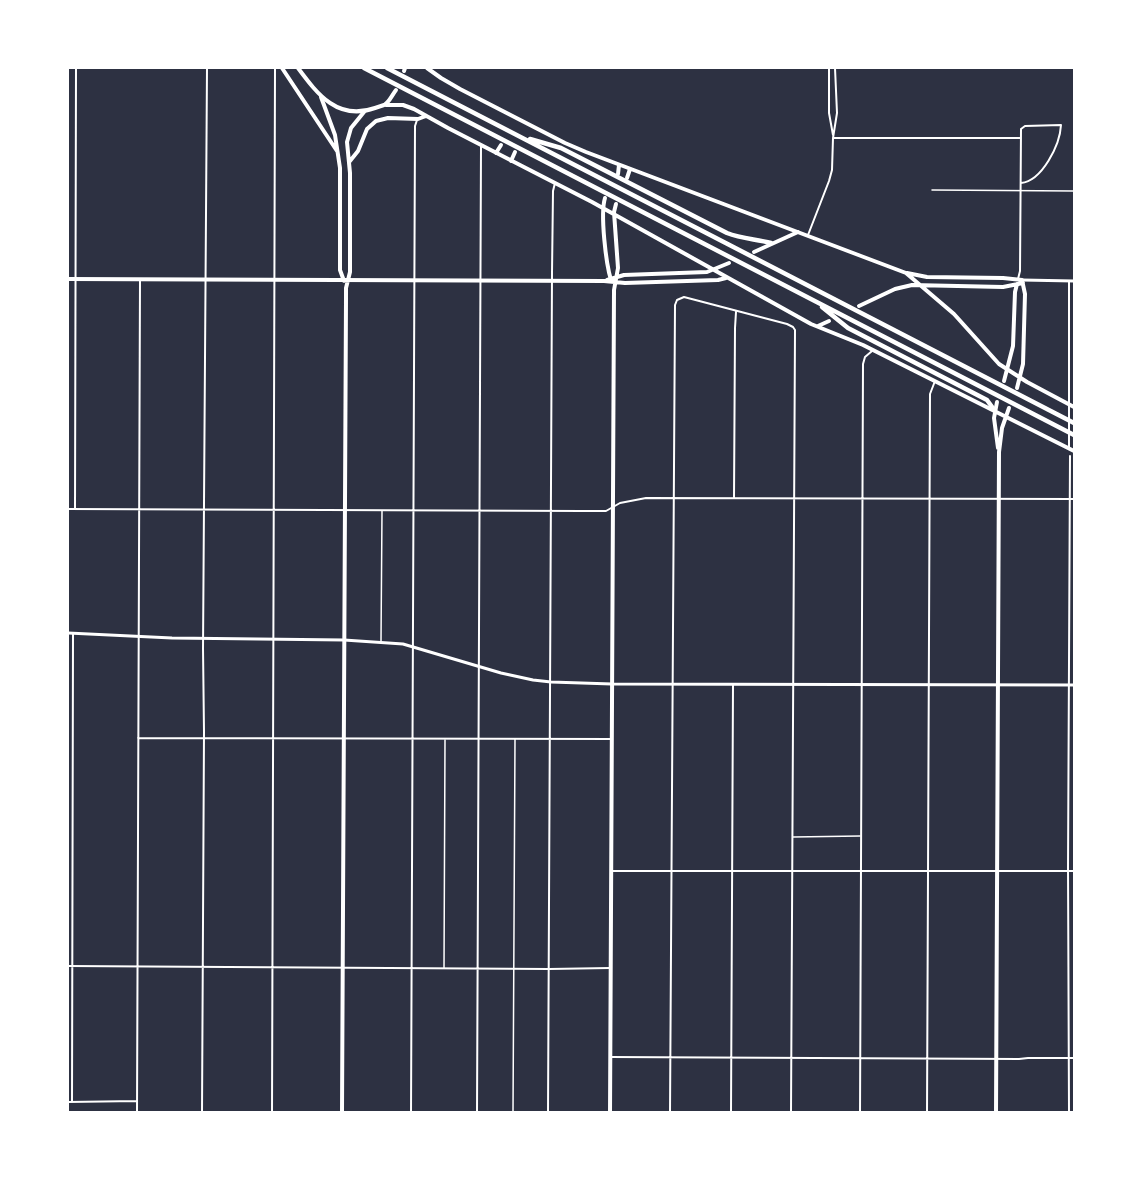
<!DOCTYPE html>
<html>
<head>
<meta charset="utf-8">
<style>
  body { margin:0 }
  #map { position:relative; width:1142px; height:1180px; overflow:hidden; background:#2d3142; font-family:"Playfair Display",serif }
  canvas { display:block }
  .frame { position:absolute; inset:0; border:69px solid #fff; pointer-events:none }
</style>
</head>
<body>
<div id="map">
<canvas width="1142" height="1180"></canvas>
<div class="frame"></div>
</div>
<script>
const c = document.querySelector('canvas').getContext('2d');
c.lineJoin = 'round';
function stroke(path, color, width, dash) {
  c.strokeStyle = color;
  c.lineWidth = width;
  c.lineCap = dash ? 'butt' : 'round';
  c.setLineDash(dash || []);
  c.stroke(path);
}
const service = new Path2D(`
  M 381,641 L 382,511
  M 793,837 L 860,836
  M 444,968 L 445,740
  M 513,1112 L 515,739`);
const pedestrian = new Path2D(`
  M 932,190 L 1074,191`);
const minor = new Path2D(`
  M 829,68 L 829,113 L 833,135
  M 833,138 L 1021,138
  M 808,235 L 829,181 L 832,170 L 833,138 L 837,113 L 835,68
  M 1018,279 L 1020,271 L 1021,129 L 1025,126 L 1061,125 C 1060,145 1042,181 1021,183
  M 1069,449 L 1069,281
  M 734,498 L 735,328 L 736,312
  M 68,509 L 582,511 L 606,511 L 620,503 L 646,498 L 1074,499
  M 75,509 L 76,68
  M 138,738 L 612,739
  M 611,871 L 1074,871
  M 68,966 L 549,969 L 610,968
  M 610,1057 L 1019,1059 L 1028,1058 L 1074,1058
  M 68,1102 L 137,1101
  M 72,1102 L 73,634
  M 137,1112 L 140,279
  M 202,1112 L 204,732 L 203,648 L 207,68
  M 272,1112 L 275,68
  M 411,1112 L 415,126 L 417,120
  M 477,1112 L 481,146
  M 548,1112 L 552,273 L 553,191 L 555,183
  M 670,1112 L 675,305 L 677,300 L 684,297 L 787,324 L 793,327 L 795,330 L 791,1112
  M 731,1112 L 733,684
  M 860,1112 L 863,364 L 865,357 L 872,351
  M 927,1112 L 930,394 L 935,381
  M 1069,1112 L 1068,867 L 1070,456`);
const tertiary = new Path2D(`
  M 1022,280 L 1074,281
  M 68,633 L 172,638 L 344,640 L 403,644 L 501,673 L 533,680 L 551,682 L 612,684 L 1074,685`);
const secondary = new Path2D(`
  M 282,68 L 337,151
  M 427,68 L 441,78 L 460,89 L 565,143 L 586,152 L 906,273 L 954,314 L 999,364 L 1027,382 L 1074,407
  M 321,97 L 335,135 L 340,168 L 340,270 L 344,281
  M 386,105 L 403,105 L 414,109 L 448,128 L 592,202 L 811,324 L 863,345 L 1074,451
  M 496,153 L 501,145
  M 350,161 L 358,151 L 367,129 L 376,121 L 388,118 L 418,119 L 426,116
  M 511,161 L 515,152
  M 618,174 L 619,165
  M 627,178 L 630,169
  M 605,198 C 600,214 606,264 611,280
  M 754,252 L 798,232
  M 907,273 L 927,277 L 1003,278 L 1022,280 L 1025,294 L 1023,364 L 1017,388
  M 68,279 L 604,281 L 625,283 L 718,280 L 726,278
  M 607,280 L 624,275 L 707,272 L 729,263
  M 859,306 L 895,289 L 912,285 L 1003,287 L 1023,283
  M 818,326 L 829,321
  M 1004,381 L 1013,346 L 1015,292 L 1017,284
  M 997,402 L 994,418 L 998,448
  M 342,1112 L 346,298 L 346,288 L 350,272 L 350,173 L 347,142 L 351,128 L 364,112
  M 610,1112 L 614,290 L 618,268 L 614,212 L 616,204
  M 996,1112 L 999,452 L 1002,428 L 1009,408`);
const primary = new Path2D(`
  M 298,68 C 318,95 338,121 375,108 C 378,107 381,106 384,105 C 389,103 392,95 396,90
  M 404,71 L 405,68`);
const motorway = new Path2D(`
  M 364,68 L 1074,435
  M 387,68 L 1074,423
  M 530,139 L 561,148 L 727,233 C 742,239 757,239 771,243
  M 822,307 L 848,328 L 987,400 L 995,411`);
stroke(service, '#fff', 1.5);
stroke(pedestrian, '#fff', 1.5);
stroke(minor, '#fff', 2);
stroke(tertiary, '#fff', 3);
stroke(secondary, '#fff', 4);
stroke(primary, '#fff', 4);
stroke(motorway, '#fff', 4.5);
</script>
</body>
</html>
